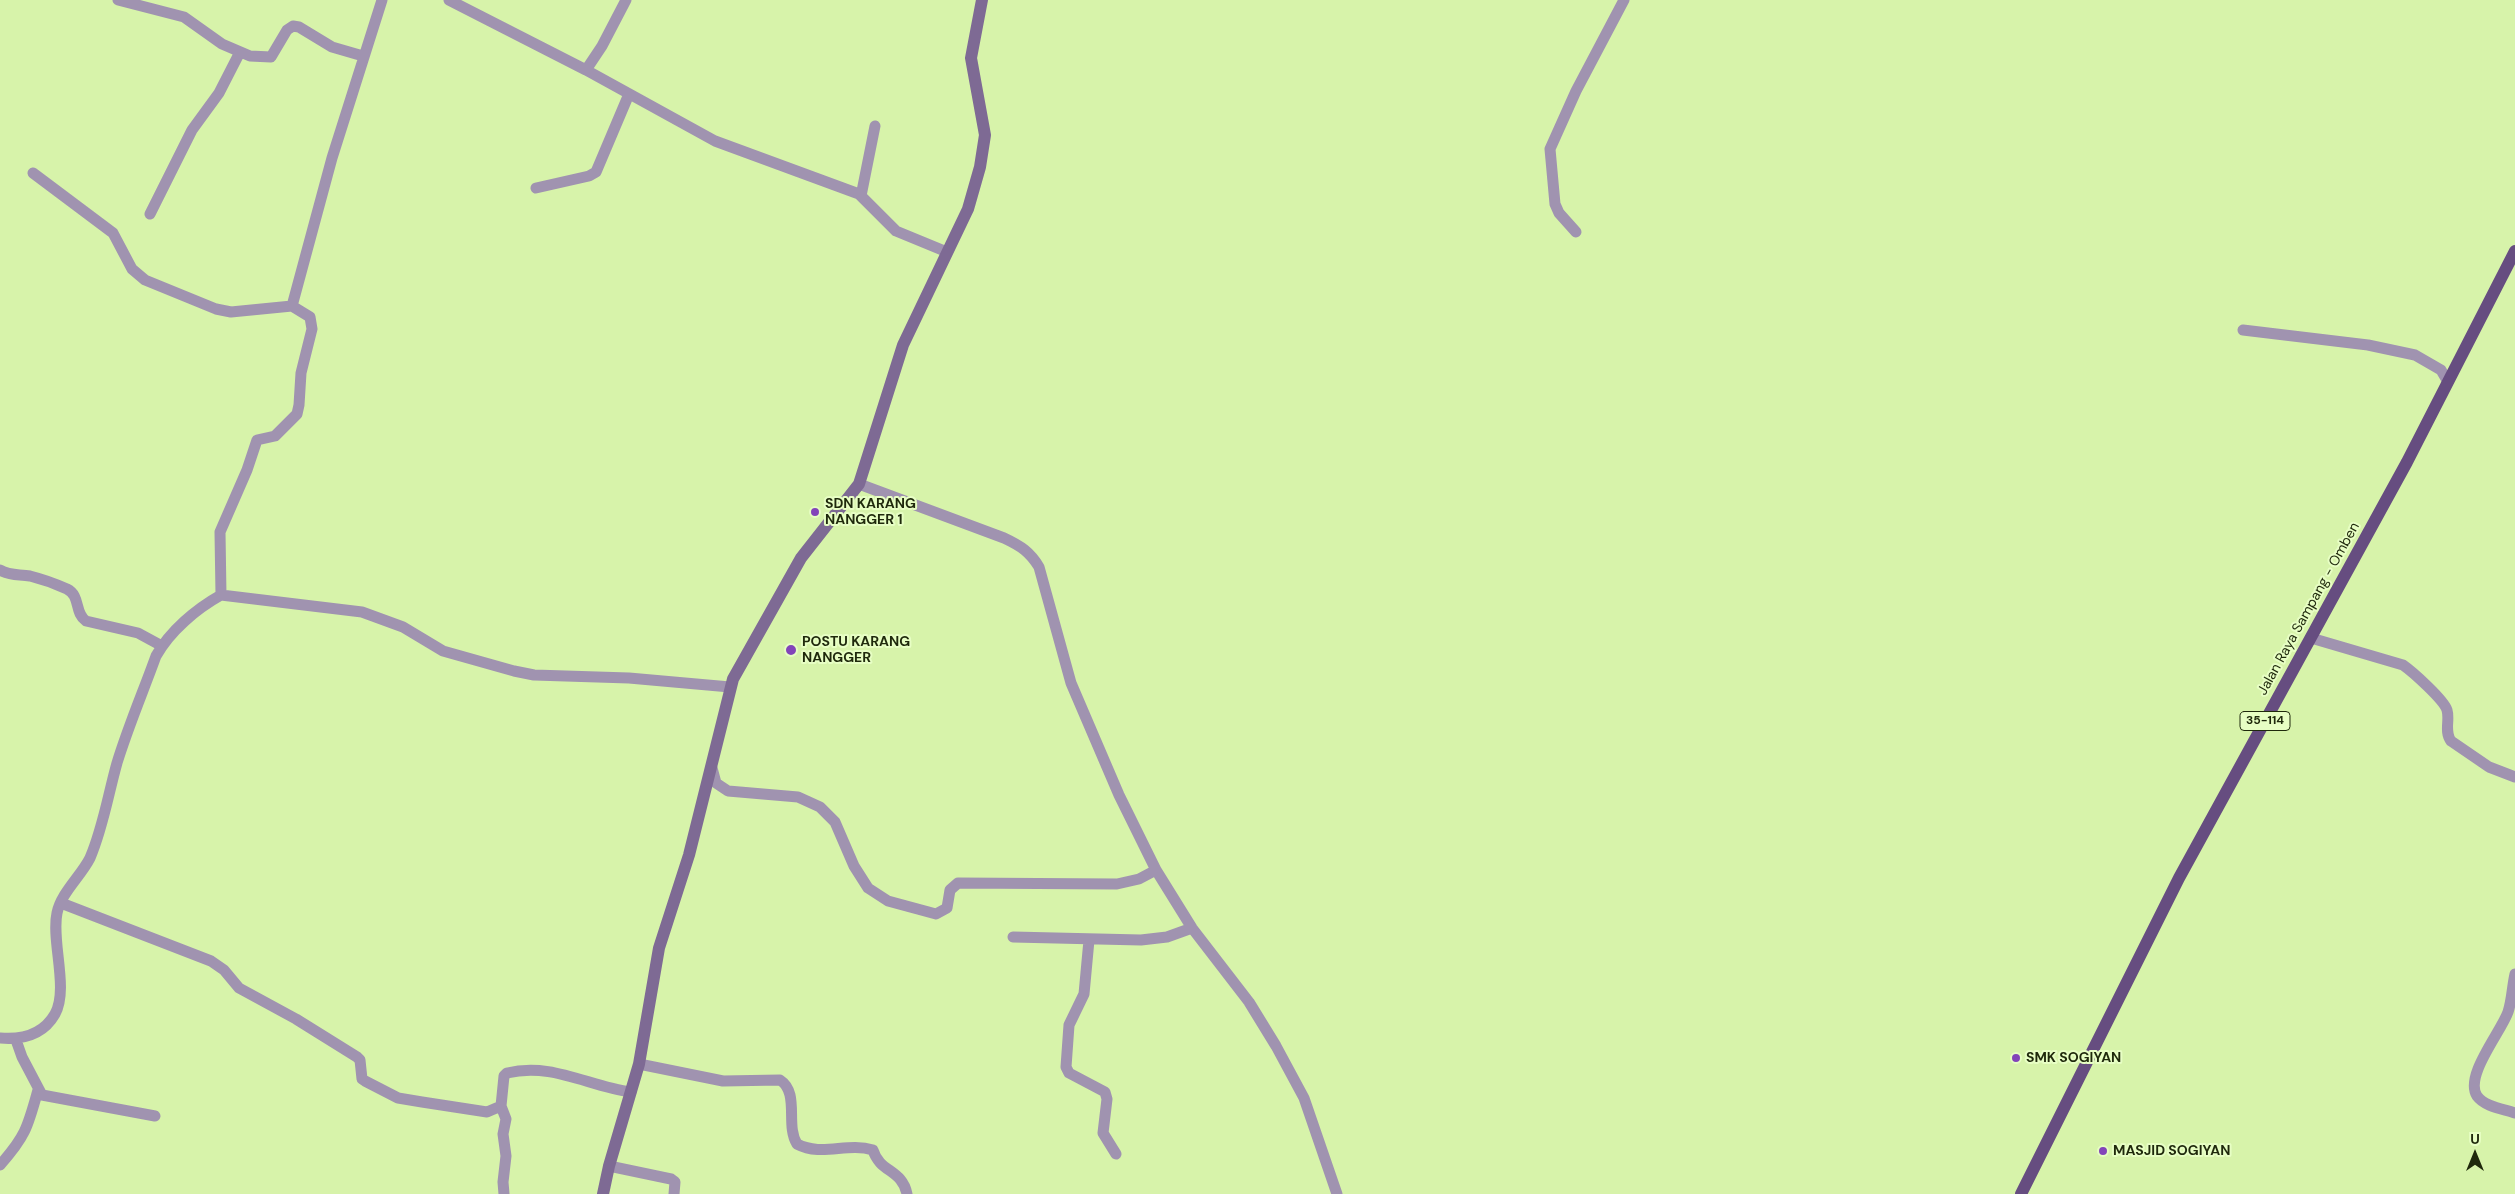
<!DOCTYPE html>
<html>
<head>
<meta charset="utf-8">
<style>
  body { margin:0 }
  #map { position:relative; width:2515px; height:1194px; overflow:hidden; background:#d7f3aa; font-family:"DM Sans",sans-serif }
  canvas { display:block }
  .north { position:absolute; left:2450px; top:1129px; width:50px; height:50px; -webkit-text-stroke:4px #e7fec4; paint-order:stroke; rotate:0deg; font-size:14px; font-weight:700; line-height:20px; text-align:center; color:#1f290c }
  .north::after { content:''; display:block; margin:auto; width:18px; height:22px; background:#1f290c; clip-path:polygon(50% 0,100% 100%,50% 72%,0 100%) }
</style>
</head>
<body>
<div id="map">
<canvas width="2515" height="1194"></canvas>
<div class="north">U</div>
</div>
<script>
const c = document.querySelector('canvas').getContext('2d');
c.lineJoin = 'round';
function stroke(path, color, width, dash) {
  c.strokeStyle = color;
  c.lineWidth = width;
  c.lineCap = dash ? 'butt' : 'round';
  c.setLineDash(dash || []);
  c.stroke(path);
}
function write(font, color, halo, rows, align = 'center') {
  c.font = font + ' "DM Sans",sans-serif';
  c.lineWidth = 4;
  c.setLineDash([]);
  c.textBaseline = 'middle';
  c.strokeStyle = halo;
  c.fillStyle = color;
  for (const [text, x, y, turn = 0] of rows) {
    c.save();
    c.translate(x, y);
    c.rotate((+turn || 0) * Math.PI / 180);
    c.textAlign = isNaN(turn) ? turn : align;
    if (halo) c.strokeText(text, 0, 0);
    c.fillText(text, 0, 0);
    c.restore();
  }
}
const street = new Path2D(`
  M 118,0 L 184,17 L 222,44 L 250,56 L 271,57 L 287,30 L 293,26 L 299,27 L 332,47 L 363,56
  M 449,0 L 586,70 L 715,141 L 859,194 L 896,231 L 947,252
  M 586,70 L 602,46 L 626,0
  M 536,188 L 589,176 L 596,172 L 629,94
  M 861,196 L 875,126
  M 150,214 L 192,130 L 219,93 L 240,52
  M 1576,232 L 1559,213 L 1555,204 L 1550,149 L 1576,91 L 1624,0
  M 292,306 L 332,158 L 382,0
  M 2243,330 L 2368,345 L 2415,355 L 2441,370 L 2448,382
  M 859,484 L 1004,538 C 1021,546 1030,552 1039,567 L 1071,683 L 1119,795 L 1156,870 L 1192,928 L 1249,1002 L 1276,1046 L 1304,1098 L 1337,1194
  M 0,570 C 10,576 19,574 30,576 C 42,579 56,584 67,589 C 81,596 74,613 86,621 L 138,633 L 162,646
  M 221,595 L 362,612 L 403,627 L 443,651 L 514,671 L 534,675 L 629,678 L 730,687
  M 2311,638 L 2403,665 C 2413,672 2444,700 2447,710 C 2450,720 2444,732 2451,741 L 2489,767 L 2515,777
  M 712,768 L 716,783 L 728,791 L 798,797 L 820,807 L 835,822 L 854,866 L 868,888 L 888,901 L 936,914 L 947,908 L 950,890 L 958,883 L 1117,884 L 1139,879 L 1156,870
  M 61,903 L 211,961 L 224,970 L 239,988 L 296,1019 L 357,1057 L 360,1060 L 362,1079 L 365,1081 L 398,1098 L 422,1102 L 487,1112 L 501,1106 L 504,1076 L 507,1073 C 551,1062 588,1086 631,1092
  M 1013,937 L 1141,940 L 1167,937 L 1192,928
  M 1089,940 L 1084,994 L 1069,1025 L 1066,1067 L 1069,1073 L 1105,1092 L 1107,1099 L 1103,1133 L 1116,1154
  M 2515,974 C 2512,987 2512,1000 2508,1012 C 2501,1032 2464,1076 2477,1096 C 2485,1107 2504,1109 2515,1113
  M 0,1038 C 23,1040 43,1035 55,1014 C 69,989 51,941 57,913 C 61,893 81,876 90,858 C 103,828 108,795 117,763 C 128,727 143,692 156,656 C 170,631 196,609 221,595 L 220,532 L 247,470 L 257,440 L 275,436 L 297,414 L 299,405 L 301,373 L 312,329 L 310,317 L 292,306 L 231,312 L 216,309 L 145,280 L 132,269 L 113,233 L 33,173
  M 16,1040 L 22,1057 L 42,1095 L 155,1116
  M 639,1064 L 723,1081 L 780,1080 C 800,1093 785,1125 797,1144 C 822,1157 847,1142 873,1150 C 880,1173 902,1169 907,1194
  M 501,1106 L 506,1119 L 503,1134 L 506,1156 L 503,1182 L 504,1194
  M 0,1165 C 26,1136 28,1126 38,1090
  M 609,1166 L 671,1179 L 675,1182 L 674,1194`);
const secondary = new Path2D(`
  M 603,1194 L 609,1166 L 639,1064 L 659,948 L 689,855 L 733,679 L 801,558 L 859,484 L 903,345 L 968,209 L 980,167 L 985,135 L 971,58 L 982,0`);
const primary = new Path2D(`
  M 2021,1194 L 2179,878 L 2407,462 L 2515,251`);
const markers = [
  [815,512,5,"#8244b9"],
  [791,650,6,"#8244b9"],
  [2016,1058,5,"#8244b9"],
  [2103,1151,5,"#8244b9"]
];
const shields = [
  [2265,721,50]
];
const shieldNames = [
  ["35-114",2265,721]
];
const poiNames = [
  ["SDN KARANG",825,504],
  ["NANGGER 1",825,520],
  ["POSTU KARANG",802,642],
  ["NANGGER",802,658],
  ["SMK SOGIYAN",2026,1058],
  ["MASJID SOGIYAN",2113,1151]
];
const streetNames = [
  ["Jalan Raya Sampang - Omben",2309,609,-61]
];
stroke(street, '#a093b0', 11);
stroke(secondary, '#7e6a94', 12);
stroke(primary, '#664d80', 12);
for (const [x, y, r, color] of markers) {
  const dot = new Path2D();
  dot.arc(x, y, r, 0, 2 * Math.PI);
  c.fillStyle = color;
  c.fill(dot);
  stroke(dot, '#e7fec4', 2);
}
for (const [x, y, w] of shields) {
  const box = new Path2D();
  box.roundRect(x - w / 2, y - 9.5, w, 19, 4);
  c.fillStyle = '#e7fec4';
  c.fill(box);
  stroke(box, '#1f290c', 1);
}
write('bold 12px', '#1f290c', null, shieldNames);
write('bold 14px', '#1f290c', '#e7fec4', poiNames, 'left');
write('14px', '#1f290c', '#e7fec4', streetNames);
</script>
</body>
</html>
